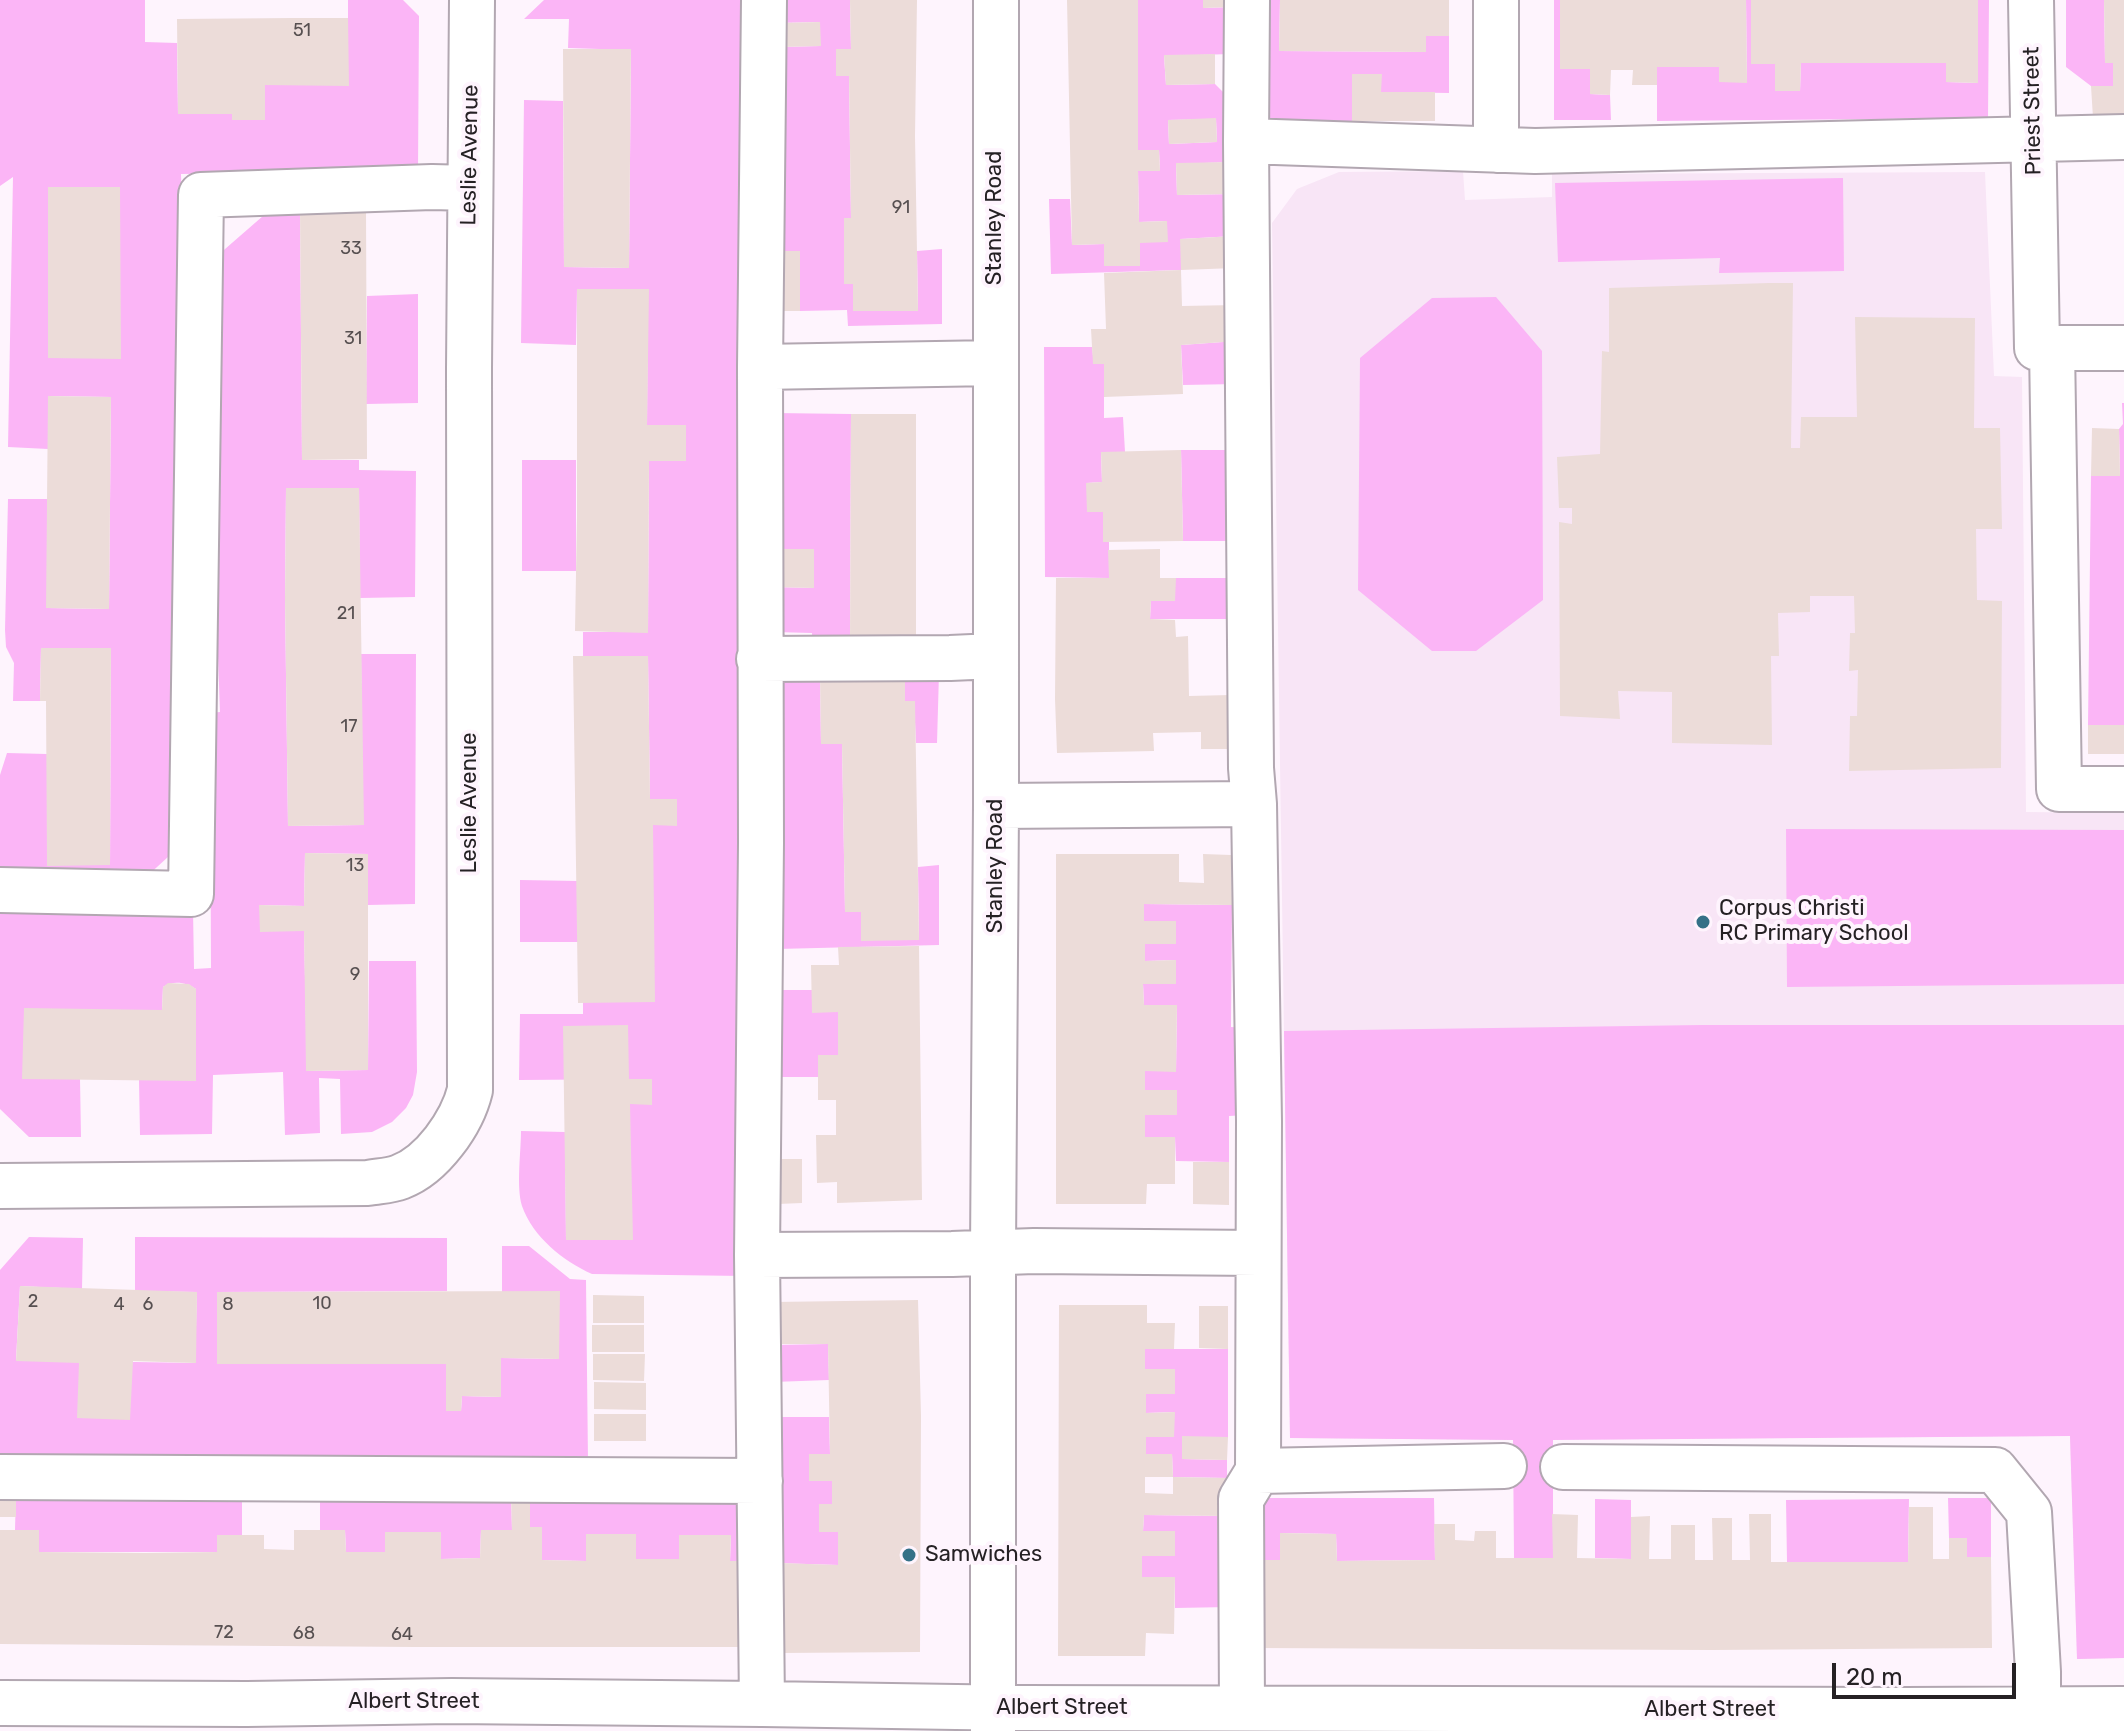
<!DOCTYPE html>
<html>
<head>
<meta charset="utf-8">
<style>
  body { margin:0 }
  #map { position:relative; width:2124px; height:1731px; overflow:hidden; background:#fef4fd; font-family:Rubik,sans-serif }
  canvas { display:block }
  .scale { position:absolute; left:1832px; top:1663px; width:184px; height:36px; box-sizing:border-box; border:4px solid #252124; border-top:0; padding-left:10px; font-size:24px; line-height:28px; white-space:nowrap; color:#252124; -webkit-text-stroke:6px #fef4fd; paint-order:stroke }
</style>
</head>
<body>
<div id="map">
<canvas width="2124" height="1731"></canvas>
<div class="scale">20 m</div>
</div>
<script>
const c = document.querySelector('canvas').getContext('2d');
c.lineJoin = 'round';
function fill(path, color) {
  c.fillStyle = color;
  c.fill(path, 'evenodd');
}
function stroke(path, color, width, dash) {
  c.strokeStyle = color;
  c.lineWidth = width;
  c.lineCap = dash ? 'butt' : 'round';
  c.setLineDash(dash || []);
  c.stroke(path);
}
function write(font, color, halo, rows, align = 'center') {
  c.font = font + ' Rubik,sans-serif';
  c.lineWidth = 8;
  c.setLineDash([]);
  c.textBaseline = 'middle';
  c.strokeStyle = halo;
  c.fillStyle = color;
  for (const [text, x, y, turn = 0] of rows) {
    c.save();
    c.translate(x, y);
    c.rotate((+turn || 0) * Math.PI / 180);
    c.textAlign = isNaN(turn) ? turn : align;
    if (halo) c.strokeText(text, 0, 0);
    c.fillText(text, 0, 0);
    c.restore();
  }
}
const built = new Path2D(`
  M 1463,171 L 1465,200 L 1552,197 L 1552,174 L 1985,172 L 1994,376 L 2022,377 L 2026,812 L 2124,813 L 2124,1658 L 2077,1659 L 2070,1436 L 1514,1440 L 1290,1438 L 1272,223 L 1297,189 L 1339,172 Z`);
const green = new Path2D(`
  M 0,0 L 145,0 L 145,42 L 177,43 L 178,114 L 232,114 L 232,120 L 265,120 L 265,85 L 348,18 L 348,0 L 403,0 L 419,16 L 418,171 L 181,174 L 183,240 L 180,846 L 145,878 L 0,875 L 0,775 L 7,753 L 47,754 L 47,865 L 110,865 L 111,648 L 41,648 L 40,701 L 13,701 L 14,663 L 6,647 L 5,630 L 8,499 L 47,499 L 47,608 L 109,609 L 111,397 L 48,396 L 48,449 L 8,447 L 13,177 L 0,186 ZM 48,187 L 120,187 L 120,359 L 49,296 Z
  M 544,0 L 750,0 L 745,1276 L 592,1274 C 563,1261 533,1237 522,1206 C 516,1187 521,1152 521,1131 L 565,1132 L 566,1240 L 630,1131 L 630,1104 L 652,1104 L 651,1079 L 519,1080 L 520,1014 L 583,1014 L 583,1002 L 653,825 L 677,799 L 650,799 L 648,656 L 583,656 L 583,632 L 648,632 L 649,461 L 686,460 L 686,425 L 647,425 L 648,289 L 577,289 L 576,345 L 521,343 L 524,100 L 563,101 L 564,267 L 629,268 L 631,50 L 568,48 L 569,19 L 524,19 Z
  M 779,0 L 850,0 L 851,49 L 836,50 L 836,76 L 849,76 L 851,218 L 844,219 L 844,283 L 853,284 L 853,311 L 918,310 L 917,251 L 942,249 L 942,324 L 848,326 L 847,310 L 800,311 L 800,251 L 776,251 L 779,47 L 820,46 L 820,22 L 779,23 Z
  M 1138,0 L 1203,0 L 1204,8 L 1232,7 L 1231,54 L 1164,56 L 1166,85 L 1215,84 L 1232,101 L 1232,162 L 1176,164 L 1177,195 L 1233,194 L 1235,236 L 1181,239 L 1181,270 L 1051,274 L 1049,199 L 1070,199 L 1072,245 L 1104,244 L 1104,266 L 1140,266 L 1140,243 L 1167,221 L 1139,222 L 1138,171 L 1160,170 L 1159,150 L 1138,150 ZM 1216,119 L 1217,142 L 1169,144 L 1168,120 Z
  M 1262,0 L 1280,0 L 1279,51 L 1426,52 L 1426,36 L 1449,36 L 1449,93 L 1381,92 L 1381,74 L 1352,74 L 1352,121 L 1260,121 Z
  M 1554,0 L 1560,0 L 1590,69 L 1590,94 L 1610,95 L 1611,120 L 1554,120 Z
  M 1746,0 L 1751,0 L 1751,63 L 1775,64 L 1775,91 L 1800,91 L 1801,63 L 1946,63 L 1946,82 L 1978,83 L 1978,0 L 1989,0 L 1988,118 L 1657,121 L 1657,67 L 1719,67 L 1719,82 L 1747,82 Z
  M 2066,0 L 2104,0 L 2105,62 L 2113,63 L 2113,86 L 2091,86 L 2066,67 Z
  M 1843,178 L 1844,271 L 1719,273 L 1720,258 L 1558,262 L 1555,183 Z
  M 300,207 L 302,460 L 359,460 L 359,470 L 416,471 L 415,597 L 360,598 L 359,488 L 286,489 L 285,599 L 288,826 L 363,825 L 361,654 L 416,654 L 415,904 L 368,905 L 368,854 L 305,853 L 304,906 L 260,905 L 260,931 L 304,931 L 307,1071 L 368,1070 L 369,961 L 416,961 L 417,1072 L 413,1095 L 406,1108 L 392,1122 L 372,1132 L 341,1134 L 340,1079 L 319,1078 L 320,1133 L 285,1135 L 283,1072 L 213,1075 L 212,1134 L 140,1135 L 139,1080 L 196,1080 L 196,989 C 187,982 172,980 163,987 L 162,1010 L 80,1079 L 81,1137 L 29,1137 L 0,1109 L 0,907 L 193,909 L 194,969 L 211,968 L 210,713 L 220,712 L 216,601 L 210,547 L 219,545 L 217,256 L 271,209 Z
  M 418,294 L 418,403 L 366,404 L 367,296 Z
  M 1496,297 L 1542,351 L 1543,600 L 1476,651 L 1432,651 L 1358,590 L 1360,358 L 1432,298 Z
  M 1237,341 L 1237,384 L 1183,385 L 1181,345 Z
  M 1044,347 L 1092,347 L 1094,364 L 1104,364 L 1104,418 L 1123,417 L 1125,452 L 1101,452 L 1102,482 L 1087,483 L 1103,512 L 1103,542 L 1109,542 L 1109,578 L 1045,577 Z
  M 2122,403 L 2124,403 L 2124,725 L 2088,725 L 2091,476 L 2120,476 L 2119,429 L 2123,424 Z
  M 774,413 L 851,414 L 850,643 L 812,645 L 812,633 L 774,632 L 774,587 L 814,588 L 814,550 L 774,549 Z
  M 1181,450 L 1233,450 L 1232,541 L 1183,541 Z
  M 522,460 L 576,460 L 576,571 L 522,571 Z
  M 1176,578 L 1228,578 L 1228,619 L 1150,619 L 1151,601 Z
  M 905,673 L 939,673 L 937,743 L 916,743 L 914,701 L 905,701 Z
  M 775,674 L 820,674 L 821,744 L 842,744 L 845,911 L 861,912 L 862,940 L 919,939 L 918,867 L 939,865 L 939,945 L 777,949 Z
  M 1786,829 L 2124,830 L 2124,984 L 1787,987 Z
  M 520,880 L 578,881 L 578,942 L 520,942 Z
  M 1144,904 L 1232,905 L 1231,1027 L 1249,1028 L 1248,1115 L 1229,1116 L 1229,1162 L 1176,1161 L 1175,1137 L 1145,1137 L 1145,1115 L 1177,1115 L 1145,1090 L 1145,1071 L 1176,1071 L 1177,1006 L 1144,1005 L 1143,984 L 1176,983 L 1176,960 L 1145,961 L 1145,944 L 1176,944 L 1176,921 L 1144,921 Z
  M 778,990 L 812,990 L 813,1012 L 838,1012 L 838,1055 L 818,1055 L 818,1077 L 778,1077 Z
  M 1702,1025 L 2124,1025 L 2124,1658 L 2077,1659 L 2070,1436 L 1553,1440 L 1553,1558 L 1514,1558 L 1513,1440 L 1290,1438 L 1284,1031 Z
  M 29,1237 L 83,1238 L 82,1289 L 20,1286 L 16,1360 L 195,1363 L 197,1292 L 135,1291 L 135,1237 L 447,1238 L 447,1291 L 217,1292 L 217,1364 L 446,1364 L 446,1411 L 461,1411 L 462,1396 L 500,1397 L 501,1358 L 558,1359 L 502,1292 L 502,1246 L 529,1246 L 570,1279 L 586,1280 L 588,1462 L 0,1460 L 0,1270 Z
  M 828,1344 L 829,1380 L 773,1382 L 773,1345 Z
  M 1145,1349 L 1228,1349 L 1228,1437 L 1182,1437 L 1182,1459 L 1227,1460 L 1227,1478 L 1173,1477 L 1172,1454 L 1146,1454 L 1146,1437 L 1174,1436 L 1174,1412 L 1146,1413 L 1146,1394 L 1175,1394 L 1175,1370 L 1145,1369 Z
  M 774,1417 L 829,1417 L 830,1454 L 809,1454 L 809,1480 L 832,1481 L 832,1504 L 819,1504 L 819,1531 L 838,1532 L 838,1565 L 774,1563 Z
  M 16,1491 L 242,1493 L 242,1535 L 217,1535 L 217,1552 L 39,1552 L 39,1530 L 15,1530 Z
  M 320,1491 L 511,1494 L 512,1530 L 481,1530 L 480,1558 L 441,1559 L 441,1532 L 415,1532 L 385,1552 L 346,1552 L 345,1530 L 320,1530 Z
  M 530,1495 L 747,1495 L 747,1561 L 730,1561 L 731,1535 L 679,1535 L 679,1559 L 636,1559 L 636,1534 L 586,1534 L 586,1561 L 542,1560 L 542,1527 L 530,1527 Z
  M 1256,1498 L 1434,1498 L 1435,1560 L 1337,1561 L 1336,1534 L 1280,1533 L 1280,1560 L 1255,1560 Z
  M 1948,1498 L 1991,1498 L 1991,1557 L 1967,1557 L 1967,1539 L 1949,1538 Z
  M 1595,1499 L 1631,1500 L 1631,1559 L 1595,1558 Z
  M 1909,1499 L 1908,1562 L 1787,1562 L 1786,1500 Z
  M 1144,1515 L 1227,1516 L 1229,1607 L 1175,1608 L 1175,1578 L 1142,1577 L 1142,1556 L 1175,1556 L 1143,1531 Z`);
const building = new Path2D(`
  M 850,0 L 917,0 L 915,136 L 918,311 L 853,311 L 853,284 L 844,284 L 844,218 L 851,218 L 849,76 L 836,76 L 836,49 L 851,49 Z
  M 1067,0 L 1138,0 L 1138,150 L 1159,150 L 1160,171 L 1138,171 L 1139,222 L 1167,221 L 1168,242 L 1140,243 L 1140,266 L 1104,266 L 1104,244 L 1072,245 Z
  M 1203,0 L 1232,0 L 1232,7 L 1203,8 Z
  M 1280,0 L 1449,0 L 1449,36 L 1426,36 L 1426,52 L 1279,51 Z
  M 1560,0 L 1746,0 L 1747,83 L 1719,82 L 1719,67 L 1657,67 L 1657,85 L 1632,85 L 1633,70 L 1611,70 L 1610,95 L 1590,94 L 1590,69 L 1560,69 Z
  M 1751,0 L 1978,0 L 1978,83 L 1946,82 L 1946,63 L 1801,63 L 1800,91 L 1775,91 L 1775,64 L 1751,64 Z
  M 2104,0 L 2124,0 L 2124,118 L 2093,118 L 2091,86 L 2113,86 L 2113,63 L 2105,63 Z
  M 293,18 L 348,18 L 349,86 L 265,85 L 265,120 L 232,120 L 232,114 L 178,114 L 177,19 Z
  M 820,22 L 821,46 L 779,47 L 779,23 Z
  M 563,49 L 631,49 L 629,268 L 564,267 Z
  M 1215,54 L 1215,84 L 1166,85 L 1164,55 Z
  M 1352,74 L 1382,74 L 1381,92 L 1435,92 L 1435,121 L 1352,121 Z
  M 1216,118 L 1217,142 L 1169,144 L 1168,120 Z
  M 1232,162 L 1233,194 L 1177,195 L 1176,163 Z
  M 48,187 L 120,187 L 121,359 L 48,358 Z
  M 300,207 L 366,207 L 367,459 L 302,460 Z
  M 1235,236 L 1235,268 L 1181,270 L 1180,239 Z
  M 776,251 L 800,251 L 800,311 L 776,311 Z
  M 1181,270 L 1182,306 L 1236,305 L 1237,341 L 1181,345 L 1183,394 L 1104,397 L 1104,364 L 1093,364 L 1091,329 L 1106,329 L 1104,273 Z
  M 1769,283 L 1793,283 L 1791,448 L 1800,448 L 1801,417 L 1857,417 L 1855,317 L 1975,318 L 1974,428 L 2000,428 L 2002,529 L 1976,529 L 1977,600 L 2002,601 L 2001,768 L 1849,771 L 1850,716 L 1857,716 L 1858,670 L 1849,671 L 1850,633 L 1855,633 L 1854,596 L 1810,596 L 1810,612 L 1778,613 L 1779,656 L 1771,656 L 1772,745 L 1672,743 L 1672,692 L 1618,691 L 1620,719 L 1560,716 L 1559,522 L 1572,524 L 1572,508 L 1559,508 L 1557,457 L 1600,454 L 1602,351 L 1609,352 L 1609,288 Z
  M 577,289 L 649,289 L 647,425 L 686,425 L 686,461 L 649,461 L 648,633 L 575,631 L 577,516 Z
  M 48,396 L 111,397 L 109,609 L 46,608 Z
  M 851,414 L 916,414 L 916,644 L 850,643 Z
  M 2092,428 L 2119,429 L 2120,476 L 2091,476 Z
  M 1181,450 L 1183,541 L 1103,542 L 1103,512 L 1087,512 L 1086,483 L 1102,482 L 1101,452 Z
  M 286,488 L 359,488 L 364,825 L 288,826 L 285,599 Z
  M 774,549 L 814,549 L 814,588 L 774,587 Z
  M 1160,549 L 1160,578 L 1176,578 L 1175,601 L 1151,601 L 1150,619 L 1175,620 L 1176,637 L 1188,636 L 1189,696 L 1230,695 L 1231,749 L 1201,749 L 1201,732 L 1153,733 L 1154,751 L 1057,753 L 1055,699 L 1056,578 L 1109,578 L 1108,550 Z
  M 41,648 L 111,648 L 110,865 L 47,866 L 46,701 L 40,701 Z
  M 573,656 L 648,656 L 650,799 L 677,799 L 677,826 L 653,825 L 655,1002 L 578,1003 Z
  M 905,673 L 905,701 L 915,701 L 919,940 L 861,941 L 861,912 L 845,912 L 842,744 L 821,744 L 820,674 Z
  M 2088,725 L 2124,725 L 2124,754 L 2088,754 Z
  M 305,853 L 368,854 L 368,1070 L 306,1071 L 304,931 L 260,932 L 259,905 L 304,906 Z
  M 1056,854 L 1179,854 L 1179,882 L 1204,883 L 1203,854 L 1231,855 L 1232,905 L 1144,904 L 1144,921 L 1176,921 L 1176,944 L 1145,944 L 1145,961 L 1176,960 L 1176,984 L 1143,984 L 1144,1005 L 1177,1005 L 1176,1072 L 1145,1071 L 1145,1090 L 1177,1090 L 1177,1115 L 1145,1115 L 1145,1137 L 1175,1137 L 1175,1184 L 1147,1184 L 1146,1204 L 1056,1204 Z
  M 919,946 L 922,1200 L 837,1203 L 837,1182 L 817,1183 L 816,1135 L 836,1135 L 836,1100 L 818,1100 L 818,1055 L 838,1055 L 838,1012 L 812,1013 L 811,965 L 839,965 L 838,947 Z
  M 168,983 L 189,984 L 196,989 L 196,1081 L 22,1079 L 24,1008 L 162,1010 L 163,987 Z
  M 628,1025 L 629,1079 L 652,1079 L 652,1105 L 630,1104 L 633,1240 L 566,1240 L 563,1026 Z
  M 777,1159 L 802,1159 L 802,1203 L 778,1204 Z
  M 1193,1162 L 1229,1162 L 1229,1205 L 1193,1204 Z
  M 20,1286 L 197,1292 L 196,1363 L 133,1361 L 130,1420 L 77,1418 L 79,1363 L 16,1361 Z
  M 560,1291 L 559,1359 L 501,1358 L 501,1397 L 462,1396 L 461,1411 L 446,1411 L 446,1364 L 217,1364 L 217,1292 Z
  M 593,1295 L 644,1296 L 644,1323 L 593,1323 Z
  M 918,1300 L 921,1416 L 920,1652 L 780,1653 L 779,1563 L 838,1565 L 838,1532 L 819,1532 L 819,1504 L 832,1504 L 832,1481 L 809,1481 L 809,1454 L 830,1454 L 828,1344 L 773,1344 L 773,1302 Z
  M 1059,1305 L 1147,1305 L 1147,1323 L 1175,1323 L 1174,1349 L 1145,1349 L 1145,1369 L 1175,1369 L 1175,1394 L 1146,1394 L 1146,1413 L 1175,1412 L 1174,1437 L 1146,1437 L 1146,1454 L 1172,1454 L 1173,1477 L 1145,1477 L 1145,1493 L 1173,1494 L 1173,1477 L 1227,1478 L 1227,1516 L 1144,1515 L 1143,1531 L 1175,1531 L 1175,1556 L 1142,1556 L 1142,1577 L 1175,1577 L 1174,1634 L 1146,1633 L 1145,1656 L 1058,1656 Z
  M 1199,1306 L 1228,1306 L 1228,1349 L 1199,1348 Z
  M 592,1325 L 644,1325 L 644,1352 L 592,1352 Z
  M 593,1354 L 645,1354 L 644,1381 L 593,1380 Z
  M 594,1382 L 646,1383 L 646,1410 L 594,1409 Z
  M 594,1414 L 646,1414 L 646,1441 L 594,1441 Z
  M 1182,1436 L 1228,1437 L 1227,1460 L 1182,1459 Z
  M 0,1490 L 16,1491 L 16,1517 L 0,1517 Z
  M 511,1494 L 530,1495 L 530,1527 L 542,1527 L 542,1560 L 586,1561 L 586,1534 L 636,1534 L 636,1559 L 679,1559 L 679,1535 L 731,1535 L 730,1561 L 747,1561 L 746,1647 L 415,1647 L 0,1644 L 0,1530 L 39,1530 L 39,1552 L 145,1553 L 217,1552 L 217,1535 L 264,1535 L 264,1549 L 294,1550 L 294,1530 L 345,1530 L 346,1552 L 385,1552 L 385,1532 L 441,1532 L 441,1559 L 480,1558 L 481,1530 L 512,1530 Z
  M 1909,1507 L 1933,1507 L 1933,1559 L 1949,1559 L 1949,1538 L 1967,1538 L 1967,1557 L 1991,1557 L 1992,1648 L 1712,1650 L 1255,1648 L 1255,1560 L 1280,1560 L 1280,1533 L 1336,1534 L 1337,1561 L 1435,1560 L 1434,1524 L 1455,1524 L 1455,1540 L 1474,1541 L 1475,1531 L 1496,1531 L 1496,1558 L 1553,1558 L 1552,1514 L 1578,1515 L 1577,1558 L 1631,1559 L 1631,1517 L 1650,1516 L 1649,1559 L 1671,1559 L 1671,1525 L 1695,1525 L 1695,1560 L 1713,1560 L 1712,1518 L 1732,1518 L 1732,1560 L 1750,1560 L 1749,1514 L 1771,1514 L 1771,1562 L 1908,1562 Z`);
const minor = new Path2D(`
  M 1496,0 L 1496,150
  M 2031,0 L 2037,348 L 2124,348
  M 1246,141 L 1535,151 L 2124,137
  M 2052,348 L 2059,789 L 2124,789
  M 760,367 L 995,363
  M 759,659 L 950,658 L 995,656
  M 996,806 L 1254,804
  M 0,890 L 191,894 L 201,195 L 432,187 L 470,188
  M 0,1186 L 368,1183 C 378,1181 390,1181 400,1177 C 432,1165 462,1123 470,1090 L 469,369 L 472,0
  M 757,1255 L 952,1254 L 1034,1251 L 1258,1253
  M 1563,1467 L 1995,1470 L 2029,1512 L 2038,1672 L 2038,1709
  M 1258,1471 L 1504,1466
  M 0,1477 L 760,1481
  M 0,1703 L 247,1704 L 452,1701 L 762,1704 L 1021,1708 L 1905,1710 L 2124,1709
  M 762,1704 L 757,1255 L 761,843 L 760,367 L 764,0
  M 1242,1708 L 1241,1499 L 1258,1471 L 1259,1121 L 1254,804 L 1251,768 L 1246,141 L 1247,0
  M 993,1731 L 993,1252 L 996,806 L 996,0`);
const markers = [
  [1703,922,8,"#347187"],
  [909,1555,8,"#347187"]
];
const numberNames = [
  ["51",302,31],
  ["91",901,208],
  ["33",351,249],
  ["31",353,339],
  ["21",346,614],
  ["17",349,727],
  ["13",355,866],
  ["9",355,975],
  ["2",33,1302],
  ["10",322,1304],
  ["4",119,1305],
  ["6",148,1305],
  ["8",228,1305],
  ["72",224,1633],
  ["68",304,1634],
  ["64",402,1635]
];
const streetNames = [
  ["Priest Street",2033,111,-91],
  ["Leslie Avenue",470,155,-89],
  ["Stanley Road",995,218,-90],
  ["Leslie Avenue",470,803,-90],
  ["Stanley Road",996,866,-90],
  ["Albert Street",414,1702],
  ["Albert Street",1062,1708],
  ["Albert Street",1710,1710]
];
const poiNames = [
  ["Corpus Christi",1719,909],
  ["RC Primary School",1719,934],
  ["Samwiches",925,1555]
];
fill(built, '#f8e5f6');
fill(green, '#fbb5f6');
fill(building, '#ecdcd9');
stroke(minor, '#b2a7b1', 48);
stroke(minor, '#fff', 44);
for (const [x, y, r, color] of markers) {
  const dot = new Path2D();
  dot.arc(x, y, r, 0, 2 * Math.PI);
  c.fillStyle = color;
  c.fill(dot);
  stroke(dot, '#fef4fd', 3);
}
write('18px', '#575051', null, numberNames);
write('22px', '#252124', '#fef4fd', streetNames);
write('22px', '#252124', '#fef4fd', poiNames, 'left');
</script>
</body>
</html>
